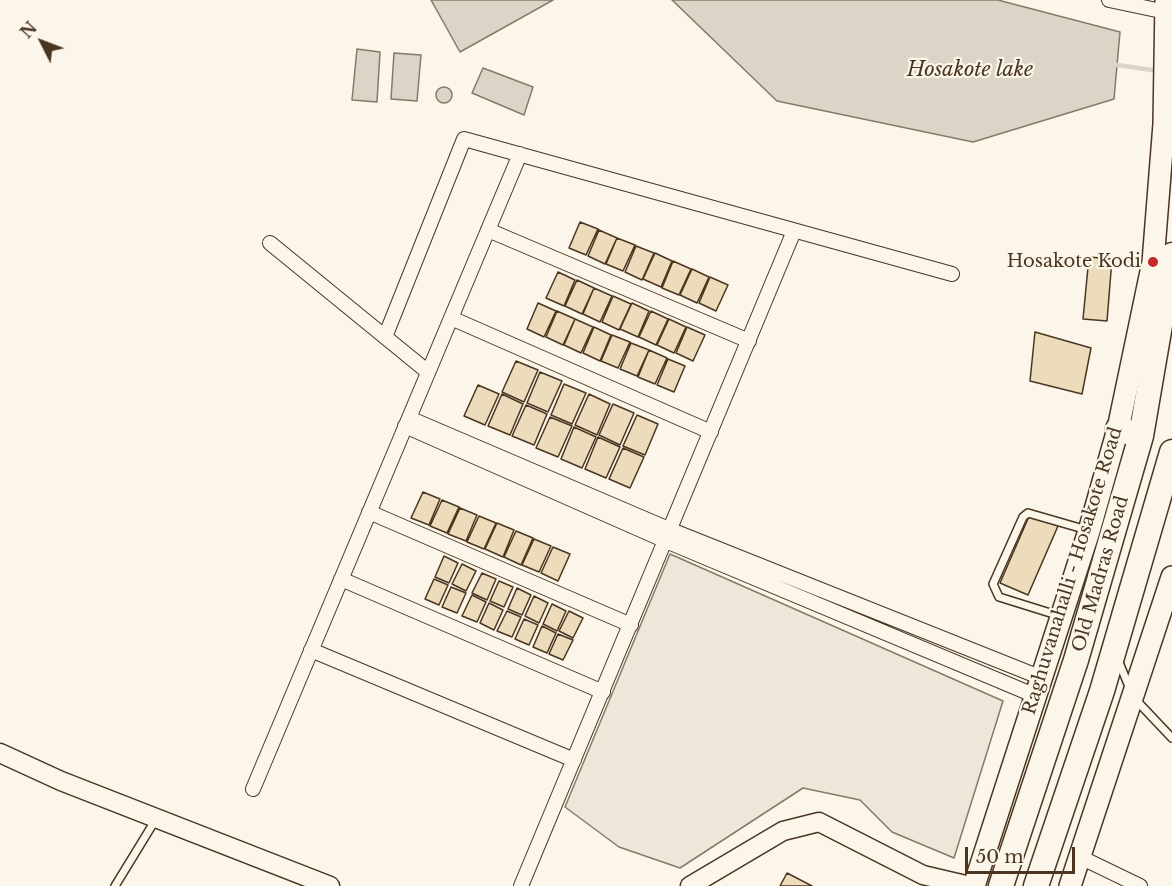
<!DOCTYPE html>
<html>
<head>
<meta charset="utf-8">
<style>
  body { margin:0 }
  #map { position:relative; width:1172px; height:886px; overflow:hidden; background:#fbf6e9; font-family:"Libre Baskerville",serif }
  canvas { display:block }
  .north { position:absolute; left:12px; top:12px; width:60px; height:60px; -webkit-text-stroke:4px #fbf6e9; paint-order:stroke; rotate:312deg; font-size:16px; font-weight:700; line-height:24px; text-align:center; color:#4a3520 }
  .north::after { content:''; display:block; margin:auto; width:21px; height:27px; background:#4a3520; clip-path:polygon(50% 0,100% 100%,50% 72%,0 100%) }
  .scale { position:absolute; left:965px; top:847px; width:110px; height:27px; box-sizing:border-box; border:3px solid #4a3520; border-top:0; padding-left:8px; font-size:18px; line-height:21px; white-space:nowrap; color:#4a3520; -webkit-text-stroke:4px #fbf6e9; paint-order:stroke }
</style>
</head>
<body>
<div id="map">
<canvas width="1172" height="886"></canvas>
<div class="north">N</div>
<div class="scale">50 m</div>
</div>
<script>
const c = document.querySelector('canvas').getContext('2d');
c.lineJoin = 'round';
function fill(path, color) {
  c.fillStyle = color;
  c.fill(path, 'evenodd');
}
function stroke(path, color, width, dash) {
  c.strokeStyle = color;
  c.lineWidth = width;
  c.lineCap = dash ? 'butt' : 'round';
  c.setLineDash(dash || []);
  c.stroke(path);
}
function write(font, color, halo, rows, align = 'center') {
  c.font = font + ' "Libre Baskerville",serif';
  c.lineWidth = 4.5;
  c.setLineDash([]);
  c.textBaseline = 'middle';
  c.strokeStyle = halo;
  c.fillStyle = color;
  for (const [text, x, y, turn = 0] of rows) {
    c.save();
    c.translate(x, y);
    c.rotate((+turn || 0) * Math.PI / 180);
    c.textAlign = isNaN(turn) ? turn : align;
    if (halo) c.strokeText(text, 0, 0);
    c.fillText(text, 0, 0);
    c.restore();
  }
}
const green = new Path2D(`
  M 670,554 L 1003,701 L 954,858 L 892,832 L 860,800 L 803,788 L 680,868 L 619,847 L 565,807 Z`);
const water = new Path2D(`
  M 431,0 L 553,0 L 460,52 Z
  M 672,0 L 998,0 L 1120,32 L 1114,99 L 973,142 L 777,101 Z
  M 357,49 L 380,52 L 377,102 L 352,100 Z
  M 394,53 L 421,55 L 417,101 L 391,99 Z
  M 483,68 L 533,87 L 524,115 L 472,93 Z
  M436 95a8 8 0 1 1 16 0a8 8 0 1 1-16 0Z`);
const stream = new Path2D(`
  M 1117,65 L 1159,71`);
const building = new Path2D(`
  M 580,222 L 598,229 L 586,255 L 569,248 Z
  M 599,230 L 617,238 L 605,264 L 588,256 Z
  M 617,238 L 635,245 L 623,271 L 606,264 Z
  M 636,246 L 654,253 L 642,280 L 625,272 Z
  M 655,253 L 672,261 L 661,287 L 643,279 Z
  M 1089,257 L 1112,259 L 1107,321 L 1083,319 Z
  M 673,261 L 691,269 L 679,295 L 662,288 Z
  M 692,269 L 709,277 L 697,303 L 680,295 Z
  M 558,272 L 575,280 L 564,306 L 546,298 Z
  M 710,277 L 728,285 L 716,311 L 699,303 Z
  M 577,280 L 594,288 L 582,314 L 565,306 Z
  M 594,288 L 612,296 L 600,322 L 583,314 Z
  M 613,296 L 631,304 L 619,330 L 602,322 Z
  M 538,303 L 556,311 L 544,337 L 527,329 Z
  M 632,303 L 649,311 L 638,337 L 620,329 Z
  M 557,311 L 575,319 L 563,345 L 546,337 Z
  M 651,311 L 668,319 L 656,345 L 639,337 Z
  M 575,319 L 593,327 L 581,353 L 564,345 Z
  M 669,319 L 686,327 L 674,353 L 657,345 Z
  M 594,327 L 611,335 L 600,361 L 583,353 Z
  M 687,327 L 705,335 L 693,361 L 676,353 Z
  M 1035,332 L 1091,348 L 1082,394 L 1030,381 Z
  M 612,335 L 630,342 L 618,368 L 601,361 Z
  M 631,343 L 649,350 L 637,376 L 620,369 Z
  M 649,350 L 667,358 L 655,384 L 638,377 Z
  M 668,359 L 685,366 L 674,392 L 657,385 Z
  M 516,361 L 538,370 L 524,402 L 502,392 Z
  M 540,372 L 562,381 L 548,412 L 527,403 Z
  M 564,384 L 586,393 L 572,424 L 551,415 Z
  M 478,385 L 499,394 L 485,425 L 464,416 Z
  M 502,394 L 523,404 L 510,435 L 488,426 Z
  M 589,394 L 610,404 L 597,435 L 575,425 Z
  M 613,404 L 634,413 L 620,445 L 599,435 Z
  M 526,405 L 547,414 L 534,445 L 512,436 Z
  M 637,415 L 658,424 L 645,455 L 623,446 Z
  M 550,417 L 572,426 L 558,457 L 536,448 Z
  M 574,427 L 596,437 L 582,468 L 561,459 Z
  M 598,437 L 620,447 L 606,478 L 585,469 Z
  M 623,448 L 644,457 L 630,488 L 609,479 Z
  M 423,492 L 440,499 L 429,525 L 411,518 Z
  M 442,500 L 459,507 L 447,533 L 430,526 Z
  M 460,508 L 477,515 L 466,541 L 448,534 Z
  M 1030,514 L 1058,526 L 1028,595 L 1000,583 Z
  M 479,516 L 496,523 L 484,549 L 467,542 Z
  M 497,523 L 514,530 L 503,557 L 485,549 Z
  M 516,531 L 533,538 L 521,565 L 504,557 Z
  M 534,539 L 551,546 L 539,572 L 522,565 Z
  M 553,547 L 570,554 L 558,581 L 541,573 Z
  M 444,556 L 458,563 L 449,583 L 435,577 Z
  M 462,564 L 476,571 L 466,591 L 452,584 Z
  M 482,573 L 496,579 L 487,600 L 472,593 Z
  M 434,579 L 448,585 L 439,605 L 425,599 Z
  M 499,581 L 513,587 L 504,607 L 490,601 Z
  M 451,587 L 466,593 L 457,613 L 442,607 Z
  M 517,588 L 531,595 L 522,615 L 508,609 Z
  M 472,595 L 486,602 L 477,622 L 462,616 Z
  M 534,596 L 548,603 L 539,623 L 525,616 Z
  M 489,603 L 503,610 L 494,630 L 480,623 Z
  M 552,604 L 566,611 L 557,631 L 543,624 Z
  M 507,611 L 521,617 L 512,637 L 497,631 Z
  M 569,611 L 583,618 L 573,638 L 559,631 Z
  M 524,619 L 538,625 L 529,645 L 515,639 Z
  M 542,626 L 556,633 L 547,653 L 533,647 Z
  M 558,634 L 573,640 L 563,660 L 549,654 Z
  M 787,873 L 812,886 L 780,886 Z`);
const lane = new Path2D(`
  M 1060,616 L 999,597 L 993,584 L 1023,517 L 1028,513 L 1087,530
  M 1118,660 L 1130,689
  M 1135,699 L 1172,738
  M 115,886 L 156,819`);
const street = new Path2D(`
  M 1109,0 L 1166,12
  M 488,230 L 749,341
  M 270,243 L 428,372
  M 451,318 L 711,432
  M 385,337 L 464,139 L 952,274
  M 409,418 L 671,530 L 1042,678
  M 405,426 L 666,541 L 1036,696
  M 369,512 L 631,625
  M 341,579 L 603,692
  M 311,650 L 574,760
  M 253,789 L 520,154
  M 1080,857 L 1140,886
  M 521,886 L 794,231`);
const secondary = new Path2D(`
  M 0,753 L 61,781 L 330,886
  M 690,886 L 783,831 L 819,822 L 923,875 L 970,886`);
const primary = new Path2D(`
  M 974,886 L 1089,531 L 1118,429 L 1153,262 L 1164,124 L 1166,0
  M 1070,886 L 1172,577`);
const highway = new Path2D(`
  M 1118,429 L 1141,436
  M 1001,886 L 1076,660 L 1141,436 L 1172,255
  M 1036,886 L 1102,691 L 1172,452`);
const markers = [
  [1153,262,6,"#c62828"]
];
const poiNames = [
  ["Hosakote Kodi",1141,262]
];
const streetNames = [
  ["Raghuvanahalli - Hosakote Road",1073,571,-73],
  ["Old Madras Road",1101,574,-74]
];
const waterNames = [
  ["Hosakote lake",970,70]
];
fill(green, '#ede6d9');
stroke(green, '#887966', 1.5);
fill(water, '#dcd4c6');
stroke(water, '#887966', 1.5);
stroke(stream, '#dcd4c6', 4.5);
fill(building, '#ecdcbc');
stroke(building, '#4a3520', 1.5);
stroke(lane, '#4a3520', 10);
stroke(street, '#4a3520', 16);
stroke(secondary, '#4a3520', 21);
stroke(primary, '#4a3520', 24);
stroke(highway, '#4a3520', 27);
stroke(lane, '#fbf6e9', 7);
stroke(street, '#fbf6e9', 14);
stroke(secondary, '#fbf6e9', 18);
stroke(primary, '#fbf6e9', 21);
stroke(highway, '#fbf6e9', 24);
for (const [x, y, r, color] of markers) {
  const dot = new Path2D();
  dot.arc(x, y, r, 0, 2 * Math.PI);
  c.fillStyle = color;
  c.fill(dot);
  stroke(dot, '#fbf6e9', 2);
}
write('18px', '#4a3520', '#fbf6e9', poiNames, 'right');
write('18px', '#4a3520', '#fbf6e9', streetNames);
write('italic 20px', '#4a3520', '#fbf6e9', waterNames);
</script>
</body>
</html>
